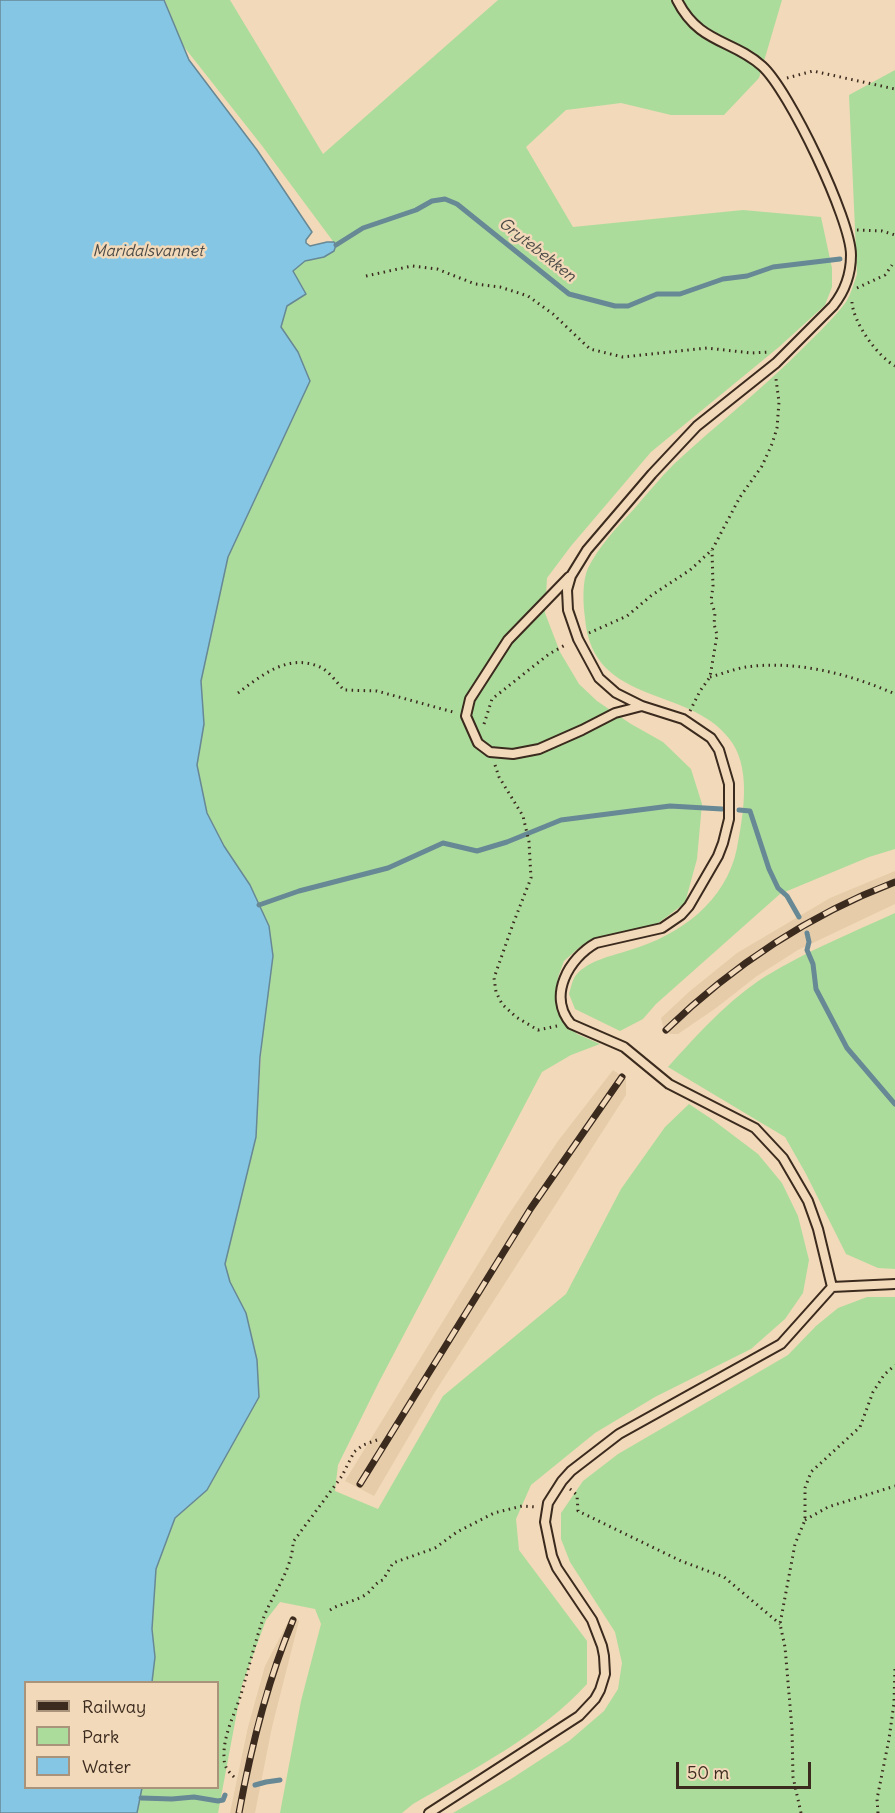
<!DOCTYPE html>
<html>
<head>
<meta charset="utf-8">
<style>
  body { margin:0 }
  #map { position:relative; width:895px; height:1813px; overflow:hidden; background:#f2d9b9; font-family:Delius,sans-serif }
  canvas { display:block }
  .legend { position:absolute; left:24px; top:1681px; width:195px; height:108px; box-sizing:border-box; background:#f2d9b9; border:2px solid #a9937b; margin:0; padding:8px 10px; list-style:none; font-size:18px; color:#3b2a1e }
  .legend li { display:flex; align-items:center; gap:12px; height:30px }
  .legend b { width:30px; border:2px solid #a9937b }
  .scale { position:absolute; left:676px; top:1762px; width:135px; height:27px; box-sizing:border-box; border:3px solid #3b2a1e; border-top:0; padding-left:8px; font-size:18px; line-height:21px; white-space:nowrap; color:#3b2a1e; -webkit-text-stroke:4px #f2d9b9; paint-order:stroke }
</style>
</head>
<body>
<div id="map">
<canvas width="895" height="1813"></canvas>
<ul class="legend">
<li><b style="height:8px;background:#3b2a1e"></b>Railway</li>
<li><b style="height:16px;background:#acdc9c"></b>Park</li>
<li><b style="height:16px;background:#85c6e5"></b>Water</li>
</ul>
<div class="scale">50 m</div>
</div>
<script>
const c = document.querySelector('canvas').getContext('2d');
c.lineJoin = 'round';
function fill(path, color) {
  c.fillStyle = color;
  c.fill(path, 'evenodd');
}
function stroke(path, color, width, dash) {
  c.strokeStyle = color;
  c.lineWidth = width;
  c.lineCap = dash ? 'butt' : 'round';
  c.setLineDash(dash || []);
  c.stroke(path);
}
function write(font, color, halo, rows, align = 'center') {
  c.font = font + ' Delius,sans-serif';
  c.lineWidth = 5;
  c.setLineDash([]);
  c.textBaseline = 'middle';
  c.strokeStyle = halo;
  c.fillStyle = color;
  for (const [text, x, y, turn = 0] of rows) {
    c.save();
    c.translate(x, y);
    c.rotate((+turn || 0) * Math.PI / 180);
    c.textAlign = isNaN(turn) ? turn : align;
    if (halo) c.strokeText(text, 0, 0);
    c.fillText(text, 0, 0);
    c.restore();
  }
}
const built = new Path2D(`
  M 895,871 L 895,904 L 798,950 L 757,976 L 716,1008 L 678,1034 L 670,1034 L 663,1026 L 661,1018 L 690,991 L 737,953 L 830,898 Z
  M 613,1070 L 626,1079 L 626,1095 L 435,1392 L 374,1496 L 345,1481 L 507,1217 L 558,1141 Z
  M 290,1618 L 299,1621 L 272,1727 L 255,1813 L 230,1813 L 248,1727 L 265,1666 Z`);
const green = new Path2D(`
  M 165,0 L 230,0 L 323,154 L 498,0 L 782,0 L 759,78 L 724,115 L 671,115 L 621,103 L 566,110 L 526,147 L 573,227 L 743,210 L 821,217 L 832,268 L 832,287 L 825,305 L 779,347 L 651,452 L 571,546 L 547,578 L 545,613 L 560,652 L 579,684 L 597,701 L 631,724 L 663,742 L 691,769 L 702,804 L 697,859 L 685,903 L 657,924 L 609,935 L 581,946 L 564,961 L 558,977 L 556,997 L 559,1014 L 577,1034 L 600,1044 L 571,1055 L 542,1072 L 379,1382 L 338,1465 L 335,1491 L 378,1509 L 443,1396 L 566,1294 L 621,1189 L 665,1127 L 689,1104 L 713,1120 L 758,1154 L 782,1183 L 798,1216 L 809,1260 L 803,1293 L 785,1319 L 751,1349 L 655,1397 L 595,1433 L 531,1485 L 516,1519 L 519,1550 L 587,1641 L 587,1684 C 538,1737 475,1768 413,1804 L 402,1813 L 280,1813 L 301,1701 L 321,1624 L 315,1609 L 280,1602 L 266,1620 L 242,1685 L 218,1813 L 137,1813 L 142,1788 L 218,1788 L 218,1682 L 152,1682 L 155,1657 L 152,1629 L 156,1569 L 175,1518 L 207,1490 L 257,1360 L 246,1313 L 230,1282 L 225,1264 L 256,1137 L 269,926 L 250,885 L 224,846 L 207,813 L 197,765 L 204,724 L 201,682 L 228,557 L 310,381 L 250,305 L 316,252 L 335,244 L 263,147 L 181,43 Z
  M 895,70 L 895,849 L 869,857 L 780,894 L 656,1004 L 643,1019 L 620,1031 L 575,1009 L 569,994 C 571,988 572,980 576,975 C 589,960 612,956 630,950 C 680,935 726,902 737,848 C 743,816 751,773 733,744 C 695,684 592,709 585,618 C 583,603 582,582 588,568 C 599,546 617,527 634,509 C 647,494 660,478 674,464 C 717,424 764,388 805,346 C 819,332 834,318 846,302 C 851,294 854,283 857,274 L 849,95 Z
  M 895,913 L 895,1269 L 878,1268 L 846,1254 L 806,1174 L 785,1137 L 668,1067 C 698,1034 728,1000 766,976 C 807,951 851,933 895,913 Z
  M 867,1297 L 895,1297 L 895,1813 L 453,1813 L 511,1779 L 569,1741 L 604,1711 L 618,1689 L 622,1663 L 615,1632 L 570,1562 L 561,1539 L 561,1513 L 583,1481 L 618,1454 L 788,1355 L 816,1326 L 838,1308 Z`);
const water = new Path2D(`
  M 0,0 L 164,0 L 189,60 L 257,150 L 312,232 L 306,240 L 306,243 L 310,246 L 327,242 L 334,242 L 336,245 L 334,251 L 324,257 L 305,261 L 293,271 L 306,294 L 287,306 L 281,327 L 298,352 L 310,381 L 228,557 L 201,681 L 204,724 L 197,765 L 207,813 L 224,846 L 250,885 L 269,926 L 273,956 L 260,1057 L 256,1137 L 225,1264 L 230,1282 L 246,1313 L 257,1360 L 259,1397 L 207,1490 L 175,1518 L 156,1569 L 152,1629 L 155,1657 L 152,1682 L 26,1682 L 26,1788 L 142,1788 L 137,1813 L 0,1813 Z`);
const stream = new Path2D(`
  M 336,245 L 363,228 L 416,210 L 432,201 L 445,199 L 457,204 L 569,294 L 615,306 L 628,306 L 657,294 L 680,294 L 723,279 L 747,276 L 773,267 L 840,259
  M 739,810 L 750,811 L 769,869 L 778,888 L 787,896 L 799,917
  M 259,905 L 299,891 L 388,868 L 443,843 L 477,851 L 507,842 L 561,820 L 670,806 L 722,809
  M 807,933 L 809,942 L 807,950 L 813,964 L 816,989 L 847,1048 L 895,1104
  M 255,1785 L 266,1782 L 280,1780
  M 141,1798 L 172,1799 L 194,1797 L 218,1801 L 223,1800 L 225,1795`);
const path = new Path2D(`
  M 787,78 L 813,71 L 895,89
  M 857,230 L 882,231 L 895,235
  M 366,276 L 412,266 L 437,269 L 475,284 L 500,287 L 528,296 L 553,314 L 590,349 L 623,357 L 707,348 L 751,353 L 769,352
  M 857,288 L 885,275 L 892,265
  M 852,302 C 853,322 877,356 895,366
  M 589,633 L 627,616 L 652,595 L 690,570 L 712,550 L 740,497 L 762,466 L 772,444 L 777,428 L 779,402 L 776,379
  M 710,677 C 722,674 734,669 746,667 C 796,660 850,674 895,694
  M 238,693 C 262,675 288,653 320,667 C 329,671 337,683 344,690 L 377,691 L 453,712
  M 690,711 L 700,691 L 710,677 L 717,635 L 714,624 L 715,613 L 711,601 L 713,586 L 712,550
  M 484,724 L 492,699 L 549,654 L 567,644
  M 495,765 L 499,777 L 523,816 L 529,842 L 531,878 L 513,924 L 494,978 L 496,992 L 502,1004 L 516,1017 L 538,1030 L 557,1026
  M 570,1489 L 577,1495 L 578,1511 L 681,1561 L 724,1577 L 780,1624
  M 805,1520 L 828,1507 L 895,1486
  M 330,1610 C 341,1603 354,1602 365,1595 C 373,1590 374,1583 383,1580 L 393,1563 L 435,1548 L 457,1532 L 494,1513 L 522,1506 L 536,1507
  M 234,1777 C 228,1771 224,1767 224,1757 C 223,1734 236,1712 242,1691 C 249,1667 255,1642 263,1619 C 272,1595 293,1568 293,1542 L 342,1476 L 354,1452 L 363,1445 L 377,1440
  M 801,1813 L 793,1777 L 792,1729 L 785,1647 L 780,1624 L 795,1544 L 805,1520 L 805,1488 L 811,1472 L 860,1427 L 873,1392 L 884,1375 L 895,1365
  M 878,1813 L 877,1799 L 889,1739 L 894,1703 L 895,1668`);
const lane = new Path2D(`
  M 677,0 C 699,44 732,39 762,66 C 789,90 851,220 851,255 C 851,275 845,291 833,306 L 776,363 L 697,426 L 652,474 L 587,550 L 571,576 L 567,590 L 568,610 L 578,639 L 599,678 L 616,693 L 642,706 L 683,719 L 711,738 L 719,750 L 729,784 L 729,819 L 723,843 L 718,856 L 689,906 L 681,915 L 662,928 L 596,943 C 569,958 547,996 571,1024 L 624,1047 L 669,1084 L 755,1128 L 783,1158 L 808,1201 L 818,1229 L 832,1287
  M 569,577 L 508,640 L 470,699 L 466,716 L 478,743 L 490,752 L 513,754 L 539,749 L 582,730 L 615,713 L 642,706
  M 429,1813 L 579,1716 L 595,1699 L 600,1690 L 605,1674 L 604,1656 L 602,1646 L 592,1620 L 557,1568 L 552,1556 L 545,1522 L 548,1503 L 562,1481 L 571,1471 L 619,1434 L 781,1344 L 832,1287 L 895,1284`);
const rail = new Path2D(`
  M 666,1030 C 732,966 809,915 895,882
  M 360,1484 L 531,1208 L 622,1077
  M 239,1813 C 251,1747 267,1682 293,1620`);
const waterNames = [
  ["Grytebekken",537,250,38],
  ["Maridalsvannet",148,251]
];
fill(built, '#e6cca8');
fill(green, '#acdc9c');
fill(water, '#85c6e5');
stroke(water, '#678895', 1.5);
stroke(stream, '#678895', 5);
stroke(lane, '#3b2a1e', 12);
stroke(path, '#3b2a1e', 3, [1.5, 4.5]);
stroke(lane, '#f2d9b9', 8);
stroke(rail, '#3b2a1e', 7);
stroke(rail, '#f2d9b9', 4.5, [14]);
write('italic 16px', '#4a4946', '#f2d9b9', waterNames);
</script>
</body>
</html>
